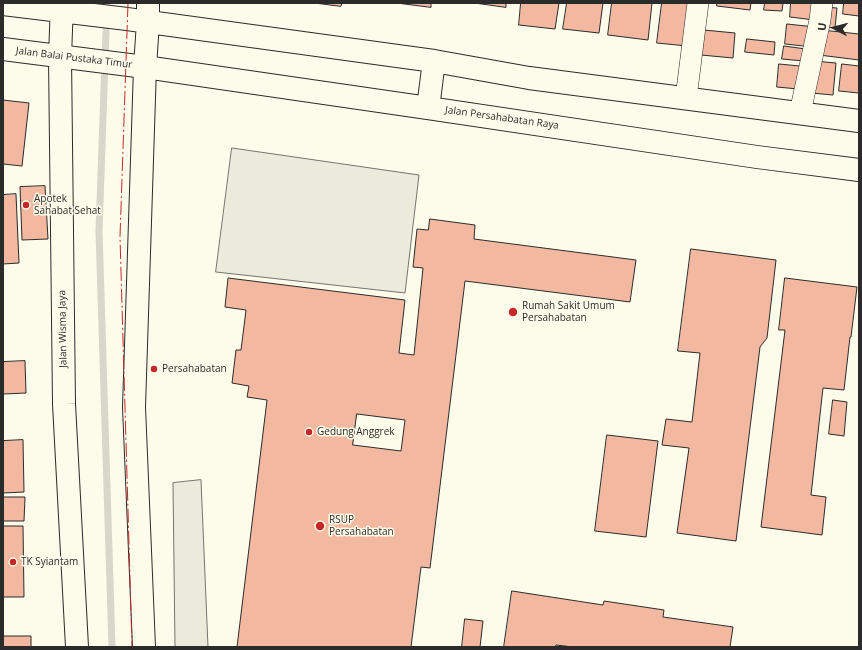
<!DOCTYPE html>
<html>
<head>
<meta charset="utf-8">
<style>
  body { margin:0 }
  #map { position:relative; width:862px; height:650px; overflow:hidden; background:#fdfbea; font-family:"Open Sans",sans-serif }
  canvas { display:block }
  .frame { position:absolute; inset:0; border:4px solid #2b2b2b; pointer-events:none }
  .north { position:absolute; left:814px; top:8px; width:40px; height:40px; -webkit-text-stroke:3px #fdfbea; paint-order:stroke; rotate:276deg; font-size:11px; font-weight:700; line-height:16px; text-align:center; color:#2b2b2b }
  .north::after { content:''; display:block; margin:auto; width:14px; height:18px; background:#2b2b2b; clip-path:polygon(50% 0,100% 100%,50% 72%,0 100%) }
</style>
</head>
<body>
<div id="map">
<canvas width="862" height="650"></canvas>
<div class="frame"></div>
<div class="north">U</div>
</div>
<script>
const c = document.querySelector('canvas').getContext('2d');
c.lineJoin = 'round';
function fill(path, color) {
  c.fillStyle = color;
  c.fill(path, 'evenodd');
}
function stroke(path, color, width, dash) {
  c.strokeStyle = color;
  c.lineWidth = width;
  c.lineCap = dash ? 'butt' : 'round';
  c.setLineDash(dash || []);
  c.stroke(path);
}
function write(font, color, halo, rows, align = 'center') {
  c.font = font + ' "Open Sans",sans-serif';
  c.lineWidth = 3;
  c.setLineDash([]);
  c.textBaseline = 'middle';
  c.strokeStyle = halo;
  c.fillStyle = color;
  for (const [text, x, y, turn = 0] of rows) {
    c.save();
    c.translate(x, y);
    c.rotate((+turn || 0) * Math.PI / 180);
    c.textAlign = isNaN(turn) ? turn : align;
    if (halo) c.strokeText(text, 0, 0);
    c.fillText(text, 0, 0);
    c.restore();
  }
}
const parking = new Path2D(`
  M 232,148 L 419,175 L 405,293 L 216,272 Z
  M 201,480 L 208,647 L 175,647 L 173,483 Z`);
const stream = new Path2D(`
  M 107,3 L 99,231 L 112,647`);
const building = new Path2D(`
  M 315,3 L 342,3 L 341,6 Z
  M 397,3 L 431,3 L 431,7 Z
  M 475,3 L 506,3 L 506,7 Z
  M 521,3 L 559,3 L 555,29 L 519,25 Z
  M 567,3 L 603,3 L 599,33 L 563,29 Z
  M 612,3 L 652,3 L 648,40 L 608,35 Z
  M 662,3 L 692,3 L 687,46 L 657,43 Z
  M 717,3 L 751,3 L 750,10 L 717,6 Z
  M 765,3 L 783,3 L 782,11 L 764,10 Z
  M 791,3 L 816,3 L 814,20 L 790,17 Z
  M 844,3 L 859,3 L 859,16 L 843,14 Z
  M 824,7 L 837,8 L 835,28 L 821,27 Z
  M 787,24 L 815,27 L 813,47 L 785,44 Z
  M 704,30 L 735,33 L 733,58 L 701,55 Z
  M 822,30 L 859,34 L 859,60 L 819,55 Z
  M 747,39 L 775,42 L 774,55 L 745,52 Z
  M 784,46 L 806,49 L 804,61 L 782,59 Z
  M 814,61 L 836,63 L 833,95 L 811,93 Z
  M 779,64 L 800,66 L 798,89 L 777,87 Z
  M 842,64 L 859,66 L 859,93 L 839,91 Z
  M 3,100 L 29,103 L 22,166 L 3,164 Z
  M 45,186 L 48,239 L 22,240 L 20,187 Z
  M 16,194 L 19,263 L 3,264 L 3,195 Z
  M 430,219 L 475,225 L 474,239 L 636,260 L 630,302 L 465,281 L 430,568 L 421,567 L 411,647 L 237,647 L 267,400 L 247,397 L 249,386 L 232,383 L 236,350 L 241,350 L 246,310 L 225,307 L 228,278 L 405,300 L 399,353 L 414,355 L 423,268 L 413,267 L 417,229 L 428,230 ZM 357,414 L 405,420 L 401,451 L 353,445 Z
  M 691,249 L 776,260 L 767,338 L 760,347 L 736,541 L 677,533 L 689,448 L 662,445 L 666,419 L 692,422 L 700,353 L 678,351 Z
  M 785,278 L 857,287 L 851,337 L 850,337 L 844,390 L 823,388 L 811,495 L 826,497 L 822,535 L 761,527 L 785,330 L 779,330 Z
  M 25,361 L 26,393 L 3,394 L 3,362 Z
  M 833,400 L 847,402 L 844,436 L 829,434 Z
  M 607,435 L 658,441 L 646,537 L 595,531 Z
  M 23,440 L 24,492 L 3,493 L 3,441 Z
  M 3,497 L 25,497 L 24,521 L 3,521 Z
  M 3,526 L 23,526 L 24,597 L 3,597 Z
  M 512,591 L 603,605 L 604,601 L 664,610 L 663,617 L 733,627 L 730,647 L 573,647 L 556,645 L 555,647 L 504,647 Z
  M 465,619 L 483,621 L 480,647 L 462,647 Z
  M 3,636 L 31,636 L 31,647 L 3,647 Z`);
const minor = new Path2D(`
  M 686,98 L 698,3
  M 800,113 L 820,20 L 822,3`);
const tertiary = new Path2D(`
  M 62,3 L 60,57 L 64,404 L 77,647
  M 3,4 L 127,19 L 434,61 L 529,78 L 859,121
  M 3,49 L 145,67 L 428,108 L 757,157 L 859,170
  M 428,108 L 434,61
  M 144,647 L 134,407 L 145,67 L 148,22 L 148,3`);
const power = new Path2D(`
  M 128,3 L 120,237 L 132,647`);
const markers = [
  [26,205,4,"#c62828"],
  [513,312,5,"#c62828"],
  [154,369,4,"#c62828"],
  [309,432,4,"#c62828"],
  [320,526,5,"#c62828"],
  [13,562,4,"#c62828"]
];
const streetNames = [
  ["Jalan Balai Pustaka Timur",74,58,7],
  ["Jalan Persahabatan Raya",502,118,8],
  ["Jalan Wisma Jaya",63,329,-91]
];
const poiNames = [
  ["Apotek",34,199],
  ["Sahabat Sehat",34,211],
  ["Rumah Sakit Umum",522,306],
  ["Persahabatan",522,318],
  ["Persahabatan",162,369],
  ["Gedung Anggrek",317,432],
  ["RSUP",329,520],
  ["Persahabatan",329,532],
  ["TK Syiantam",21,562]
];
fill(parking, '#eceadb');
stroke(parking, '#74746e', 1);
stroke(stream, '#d8d7c9', 7);
fill(building, '#f2b8a0');
stroke(building, '#2b2b2b', 1);
stroke(minor, '#2b2b2b', 22);
stroke(tertiary, '#2b2b2b', 24);
stroke(minor, '#fdfbea', 21);
stroke(tertiary, '#fdfbea', 22);
stroke(power, '#c62828', 1, [14, 3, 2, 3]);
for (const [x, y, r, color] of markers) {
  const dot = new Path2D();
  dot.arc(x, y, r, 0, 2 * Math.PI);
  c.fillStyle = color;
  c.fill(dot);
  stroke(dot, '#fdfbea', 1.5);
}
write('10px', '#2b2b2b', '#fdfbea', streetNames);
write('10px', '#2b2b2b', '#fdfbea', poiNames, 'left');
</script>
</body>
</html>
